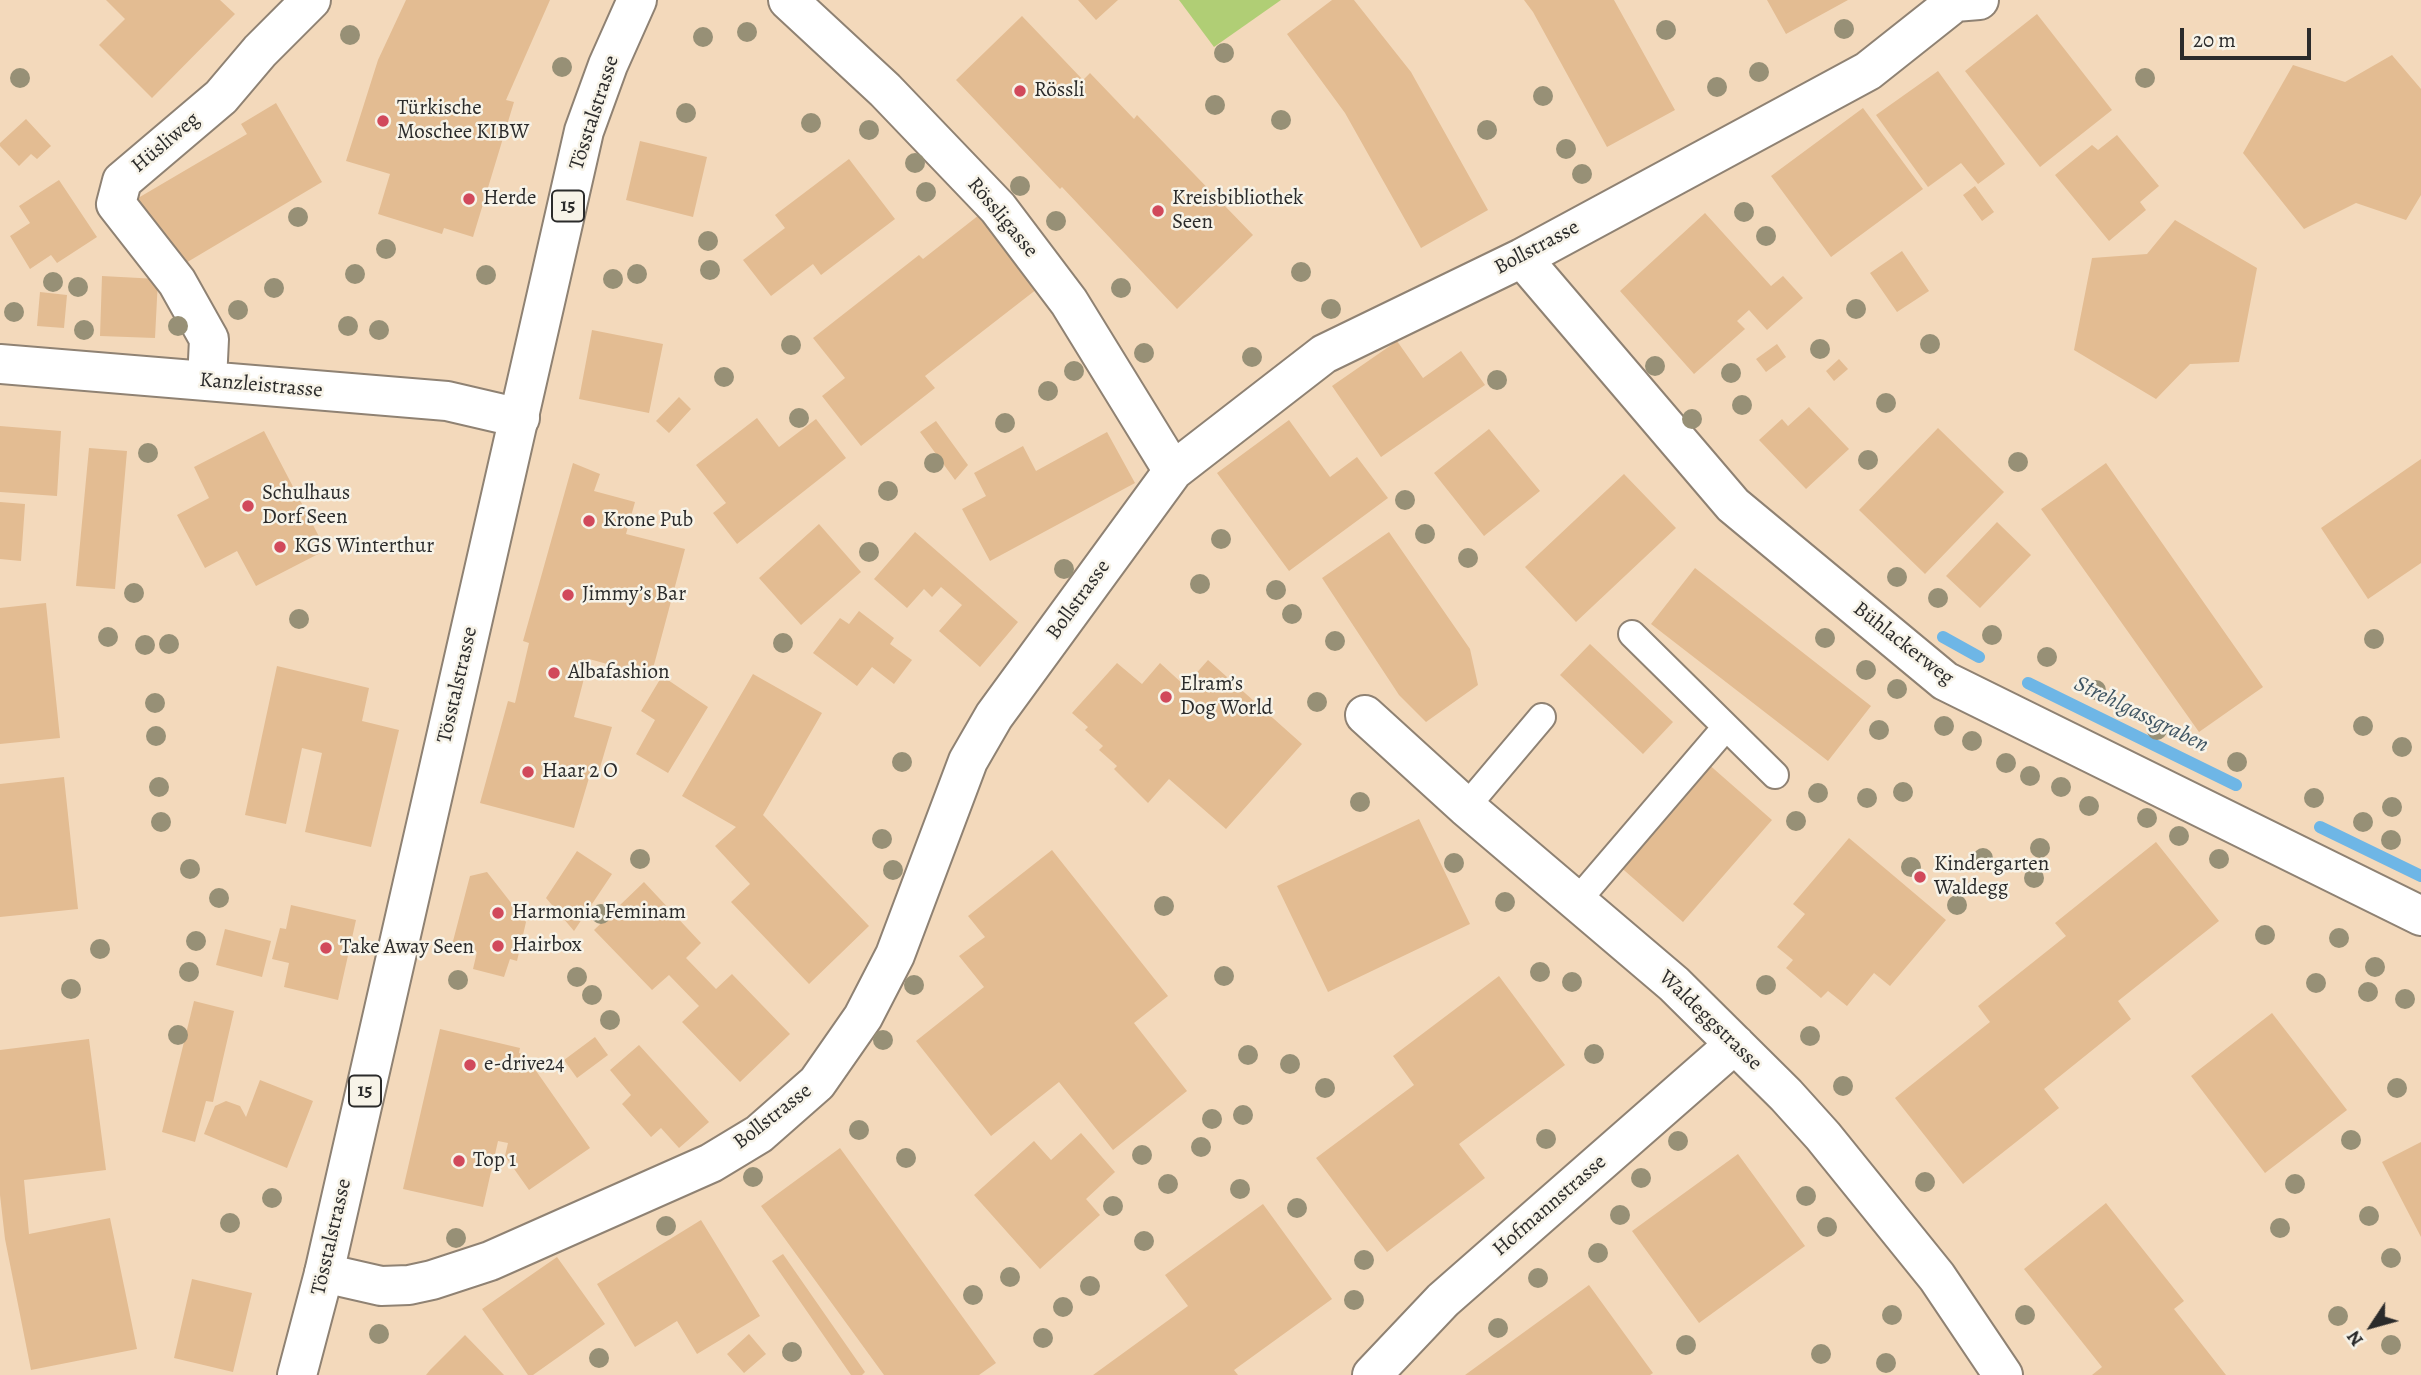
<!DOCTYPE html>
<html>
<head>
<meta charset="utf-8">
<style>
  body { margin:0 }
  #map { position:relative; width:2421px; height:1375px; overflow:hidden; background:#f3d9bb; font-family:Alegreya,serif }
  canvas { display:block }
  .north { position:absolute; left:2337px; top:1291px; width:70px; height:70px; -webkit-text-stroke:5px #f7f3e8; paint-order:stroke; rotate:234deg; font-size:19px; font-weight:700; line-height:28px; text-align:center; color:#2b2b2b }
  .north::after { content:''; display:block; margin:auto; width:24px; height:32px; background:#2b2b2b; clip-path:polygon(50% 0,100% 100%,50% 72%,0 100%) }
  .scale { position:absolute; left:2180px; top:28px; width:131px; height:32px; box-sizing:border-box; border:4px solid #2b2b2b; border-top:0; padding-left:9px; font-size:21px; line-height:24px; white-space:nowrap; color:#2b2b2b; -webkit-text-stroke:5px #f7f3e8; paint-order:stroke }
</style>
</head>
<body>
<div id="map">
<canvas width="2421" height="1375"></canvas>
<div class="north">N</div>
<div class="scale">20 m</div>
</div>
<script>
const c = document.querySelector('canvas').getContext('2d');
c.lineJoin = 'round';
function fill(path, color) {
  c.fillStyle = color;
  c.fill(path, 'evenodd');
}
function stroke(path, color, width, dash) {
  c.strokeStyle = color;
  c.lineWidth = width;
  c.lineCap = dash ? 'butt' : 'round';
  c.setLineDash(dash || []);
  c.stroke(path);
}
function write(font, color, halo, rows, align = 'center') {
  c.font = font + ' Alegreya,serif';
  c.lineWidth = 5;
  c.setLineDash([]);
  c.textBaseline = 'middle';
  c.strokeStyle = halo;
  c.fillStyle = color;
  for (const [text, x, y, turn = 0] of rows) {
    c.save();
    c.translate(x, y);
    c.rotate((+turn || 0) * Math.PI / 180);
    c.textAlign = isNaN(turn) ? turn : align;
    if (halo) c.strokeText(text, 0, 0);
    c.fillText(text, 0, 0);
    c.restore();
  }
}
const green = new Path2D(`
  M 1179,0 L 1281,0 L 1214,47 Z`);
const stream = new Path2D(`
  M 1943,637 L 1979,657
  M 2028,683 L 2236,785
  M 2320,827 L 2421,876`);
const building = new Path2D(`
  M 106,0 L 220,0 L 235,14 L 152,98 L 99,45 L 125,19 Z
  M 406,0 L 550,0 L 506,100 L 514,102 L 473,237 L 444,228 L 442,234 L 378,214 L 390,174 L 346,161 L 378,60 Z
  M 1078,0 L 1118,0 L 1096,20 Z
  M 1332,0 L 1354,0 L 1411,72 L 1488,210 L 1421,248 L 1345,113 L 1287,34 Z
  M 1524,0 L 1614,0 L 1675,110 L 1607,147 L 1533,12 Z
  M 1767,0 L 1848,0 L 1786,34 Z
  M 2037,14 L 2112,110 L 2040,167 L 1965,71 Z
  M 1022,16 L 1083,80 L 1090,73 L 1134,119 L 1137,115 L 1253,235 L 1177,309 L 1062,187 L 1060,189 L 956,80 Z
  M 2392,55 L 2421,89 L 2421,195 L 2406,220 L 2356,203 L 2304,229 L 2243,153 L 2293,65 L 2345,82 Z
  M 1938,71 L 2005,164 L 1978,184 L 1961,163 L 1928,187 L 1876,115 Z
  M 276,103 L 322,182 L 179,267 L 133,201 L 247,134 L 241,124 Z
  M 1863,108 L 1923,189 L 1831,257 L 1771,176 Z
  M 26,119 L 51,146 L 37,159 L 31,154 L 19,166 L 0,146 L 0,143 Z
  M 2117,135 L 2159,186 L 2140,202 L 2146,210 L 2109,241 L 2055,175 L 2092,145 L 2098,150 Z
  M 640,141 L 707,157 L 693,217 L 626,200 Z
  M 849,159 L 895,219 L 821,275 L 813,264 L 771,296 L 743,260 L 785,228 L 775,215 Z
  M 59,180 L 97,237 L 57,263 L 51,255 L 30,269 L 10,236 L 30,223 L 19,206 Z
  M 1975,186 L 1994,212 L 1982,221 L 1963,195 Z
  M 1705,213 L 1771,286 L 1783,276 L 1803,298 L 1767,330 L 1749,310 L 1737,321 L 1745,329 L 1694,374 L 1620,291 Z
  M 979,215 L 1037,289 L 925,376 L 935,388 L 861,446 L 822,396 L 845,378 L 813,338 L 919,255 L 923,259 Z
  M 2175,220 L 2257,268 L 2239,362 L 2190,364 L 2156,399 L 2074,350 L 2092,258 L 2147,254 Z
  M 1902,251 L 1929,291 L 1897,312 L 1870,273 Z
  M 102,276 L 158,279 L 155,338 L 100,336 Z
  M 40,292 L 67,295 L 64,328 L 37,326 Z
  M 592,330 L 663,344 L 649,413 L 579,399 Z
  M 1397,341 L 1423,378 L 1461,351 L 1485,385 L 1381,457 L 1332,386 Z
  M 1777,344 L 1786,357 L 1766,372 L 1756,359 Z
  M 1839,359 L 1848,369 L 1834,381 L 1826,371 Z
  M 679,397 L 691,409 L 669,433 L 656,421 Z
  M 1809,407 L 1849,449 L 1806,489 L 1759,440 L 1782,419 L 1788,426 Z
  M 757,418 L 779,447 L 816,419 L 846,458 L 737,544 L 713,513 L 726,503 L 696,465 Z
  M 1289,420 L 1330,477 L 1357,457 L 1388,498 L 1289,571 L 1217,473 Z
  M 936,421 L 968,465 L 955,480 L 920,432 Z
  M 0,426 L 61,431 L 57,496 L 0,492 Z
  M 1938,428 L 2004,492 L 1925,574 L 1859,510 Z
  M 1489,429 L 1540,491 L 1484,536 L 1434,473 Z
  M 264,431 L 326,550 L 256,586 L 237,551 L 205,568 L 177,515 L 209,498 L 194,467 Z
  M 1107,432 L 1135,483 L 990,561 L 962,509 L 986,496 L 974,473 L 1023,446 L 1036,471 Z
  M 89,448 L 127,451 L 115,589 L 76,586 Z
  M 2421,459 L 2421,563 L 2368,599 L 2321,528 Z
  M 573,463 L 600,474 L 594,491 L 635,502 L 626,534 L 685,549 L 651,676 L 589,659 L 574,717 L 612,727 L 599,771 L 592,768 L 574,828 L 480,803 L 508,701 L 515,703 L 529,643 L 523,641 Z
  M 2106,463 L 2263,687 L 2199,732 L 2041,509 Z
  M 1624,474 L 1676,528 L 1576,622 L 1525,567 Z
  M 0,502 L 25,504 L 21,561 L 0,559 Z
  M 1997,522 L 2031,555 L 1980,608 L 1946,576 Z
  M 819,524 L 861,572 L 801,625 L 759,578 Z
  M 915,532 L 1018,622 L 980,667 L 939,631 L 962,605 L 941,587 L 932,597 L 924,589 L 907,608 L 874,579 Z
  M 1389,532 L 1470,649 L 1478,685 L 1426,722 L 1399,695 L 1322,578 Z
  M 1695,568 L 1871,706 L 1828,761 L 1651,624 Z
  M 46,603 L 60,738 L 0,744 L 0,608 Z
  M 859,611 L 894,638 L 890,644 L 912,660 L 894,684 L 872,667 L 857,686 L 813,653 L 840,618 L 849,624 Z
  M 1590,644 L 1673,722 L 1643,754 L 1560,675 Z
  M 1208,660 L 1302,744 L 1226,829 L 1169,779 L 1148,803 L 1114,769 L 1117,766 L 1099,750 L 1103,746 L 1085,730 L 1088,727 L 1072,713 L 1117,663 L 1142,684 L 1160,663 L 1185,686 Z
  M 277,666 L 369,688 L 362,721 L 399,730 L 371,847 L 305,832 L 322,753 L 302,748 L 286,824 L 245,815 Z
  M 753,674 L 822,713 L 763,815 L 869,926 L 809,984 L 731,902 L 750,884 L 715,846 L 736,827 L 682,796 Z
  M 662,676 L 708,707 L 668,773 L 636,754 L 655,720 L 641,711 Z
  M 1706,762 L 1772,820 L 1683,922 L 1617,864 Z
  M 64,777 L 78,909 L 0,917 L 0,784 Z
  M 1419,819 L 1470,924 L 1328,992 L 1277,886 Z
  M 1849,838 L 1946,920 L 1890,986 L 1874,973 L 1847,1006 L 1828,991 L 1821,998 L 1786,968 L 1793,960 L 1777,947 L 1805,914 L 1793,904 Z
  M 2156,842 L 2219,921 L 2118,1001 L 2131,1019 L 2044,1089 L 2059,1108 L 1963,1184 L 1895,1098 L 1990,1022 L 1978,1006 L 2066,936 L 2055,923 Z
  M 1052,850 L 1168,996 L 1134,1023 L 1187,1091 L 1113,1150 L 1059,1082 L 991,1136 L 916,1041 L 984,987 L 959,956 L 985,937 L 968,916 Z
  M 577,851 L 612,874 L 574,931 L 546,898 Z
  M 487,872 L 526,922 L 517,961 L 510,959 L 504,977 L 473,969 L 477,952 L 452,945 L 470,876 Z
  M 644,882 L 701,943 L 686,958 L 716,989 L 732,974 L 790,1034 L 740,1082 L 682,1022 L 699,1006 L 669,975 L 652,990 L 594,930 Z
  M 291,905 L 356,920 L 338,1000 L 284,987 L 289,963 L 272,959 L 280,928 L 286,929 Z
  M 225,929 L 271,941 L 262,977 L 216,965 Z
  M 1499,976 L 1565,1065 L 1459,1144 L 1485,1178 L 1387,1252 L 1316,1158 L 1414,1085 L 1393,1056 Z
  M 194,1001 L 234,1011 L 213,1102 L 206,1101 L 195,1142 L 162,1132 Z
  M 2272,1013 L 2347,1110 L 2265,1173 L 2191,1076 Z
  M 440,1029 L 520,1048 L 519,1053 L 525,1055 L 590,1148 L 529,1190 L 505,1156 L 508,1143 L 498,1141 L 483,1207 L 403,1189 Z
  M 595,1037 L 608,1055 L 577,1078 L 564,1060 Z
  M 89,1039 L 106,1170 L 24,1180 L 29,1234 L 110,1218 L 137,1349 L 31,1370 L 5,1239 L 0,1195 L 0,1050 Z
  M 639,1045 L 709,1122 L 679,1148 L 661,1128 L 651,1137 L 622,1104 L 631,1095 L 610,1070 Z
  M 260,1080 L 313,1101 L 287,1168 L 204,1134 L 215,1106 L 226,1101 L 240,1106 L 246,1117 Z
  M 1081,1133 L 1115,1172 L 1086,1199 L 1100,1215 L 1040,1269 L 974,1195 L 1034,1141 L 1051,1160 Z
  M 2421,1142 L 2421,1237 L 2382,1162 Z
  M 840,1148 L 996,1363 L 979,1375 L 884,1375 L 761,1206 Z
  M 1738,1154 L 1805,1246 L 1699,1323 L 1632,1231 Z
  M 2106,1203 L 2184,1301 L 2174,1309 L 2226,1375 L 2092,1375 L 2102,1367 L 2024,1269 Z
  M 1263,1204 L 1332,1299 L 1234,1370 L 1238,1375 L 1093,1375 L 1188,1306 L 1165,1275 Z
  M 701,1220 L 760,1316 L 697,1354 L 677,1321 L 635,1347 L 597,1284 Z
  M 783,1254 L 865,1372 L 862,1375 L 851,1375 L 772,1261 Z
  M 557,1257 L 605,1324 L 533,1375 L 528,1375 L 482,1309 Z
  M 192,1279 L 252,1293 L 233,1372 L 174,1358 Z
  M 1589,1285 L 1653,1373 L 1650,1375 L 1465,1375 Z
  M 749,1334 L 766,1354 L 744,1373 L 727,1354 Z
  M 465,1335 L 504,1375 L 426,1375 L 430,1370 Z`);
const lane = new Path2D(`
  M 1632,634 L 1775,775
  M 1466,807 L 1542,717
  M 1577,901 L 1726,727`);
const street = new Path2D(`
  M 788,0 L 885,90 L 998,208 L 1069,302 L 1173,471
  M 1522,258 L 1733,505 L 1945,681 L 2421,916
  M 0,364 L 447,401 L 520,418
  M 207,381 L 209,339 L 177,282 L 116,204 L 122,181 L 221,97 L 260,51 L 311,0
  M 1365,715 L 1466,807 L 1674,984 L 1786,1095 L 1823,1136 L 1937,1277 L 2003,1375
  M 324,1273 L 381,1286 L 409,1285 L 432,1280 L 490,1261 L 711,1163 L 759,1134 L 817,1083 L 863,1017 L 895,955 L 968,761 L 994,716 L 1173,471 L 1324,354 L 1522,258 L 1868,71 L 1955,2 L 1979,0
  M 1372,1375 L 1443,1300 L 1735,1044`);
const primary = new Path2D(`
  M 297,1375 L 324,1273 L 584,131 L 608,65 L 637,0`);
const trees = [
  [1844,29],
  [1666,30],
  [747,32],
  [350,35],
  [703,37],
  [1224,53],
  [562,67],
  [1759,72],
  [20,78],
  [2145,78],
  [1717,87],
  [1543,96],
  [1215,105],
  [686,113],
  [1281,120],
  [811,123],
  [869,130],
  [1487,130],
  [1566,149],
  [915,163],
  [1582,174],
  [1020,186],
  [926,192],
  [1744,212],
  [298,217],
  [1056,221],
  [1766,236],
  [708,241],
  [386,249],
  [710,270],
  [1301,272],
  [355,274],
  [637,274],
  [486,275],
  [613,279],
  [53,282],
  [78,287],
  [274,288],
  [1121,288],
  [1331,309],
  [1856,309],
  [238,310],
  [14,312],
  [178,326],
  [348,326],
  [84,330],
  [379,330],
  [1930,344],
  [791,345],
  [1820,349],
  [1144,353],
  [1252,357],
  [1655,366],
  [1074,371],
  [1731,373],
  [724,377],
  [1497,380],
  [1048,391],
  [1886,403],
  [1742,405],
  [799,418],
  [1692,419],
  [1005,423],
  [148,453],
  [1868,460],
  [2018,462],
  [934,463],
  [888,491],
  [1405,500],
  [1425,534],
  [1221,539],
  [869,552],
  [1468,558],
  [1064,569],
  [1897,577],
  [1200,584],
  [1276,590],
  [134,593],
  [1938,598],
  [1292,614],
  [299,619],
  [1992,635],
  [108,637],
  [1825,638],
  [2374,639],
  [1335,641],
  [783,643],
  [169,644],
  [145,645],
  [2047,657],
  [1866,670],
  [1897,689],
  [2096,690],
  [1317,702],
  [155,703],
  [1944,726],
  [2363,726],
  [1879,730],
  [2157,730],
  [156,736],
  [1972,741],
  [2402,747],
  [902,762],
  [2237,762],
  [2006,763],
  [2030,776],
  [159,787],
  [2061,787],
  [1903,792],
  [1818,793],
  [1867,798],
  [2314,798],
  [1360,802],
  [2089,806],
  [2392,807],
  [2147,818],
  [1796,821],
  [161,822],
  [2363,822],
  [2179,836],
  [882,839],
  [2391,840],
  [2040,848],
  [1983,858],
  [640,859],
  [2219,859],
  [1454,863],
  [1911,867],
  [190,869],
  [893,870],
  [2034,878],
  [219,898],
  [1505,902],
  [1957,905],
  [1164,906],
  [601,914],
  [2265,935],
  [2339,938],
  [196,941],
  [100,949],
  [2375,967],
  [189,972],
  [1540,972],
  [1224,976],
  [577,977],
  [458,980],
  [1572,982],
  [2316,983],
  [914,985],
  [1766,985],
  [71,989],
  [2368,992],
  [592,995],
  [2405,999],
  [610,1020],
  [178,1035],
  [1810,1036],
  [883,1040],
  [1594,1054],
  [1248,1055],
  [1290,1064],
  [1843,1086],
  [1325,1088],
  [2397,1088],
  [1243,1115],
  [1212,1119],
  [859,1130],
  [1546,1139],
  [2351,1140],
  [1678,1141],
  [1201,1147],
  [1142,1155],
  [906,1158],
  [753,1177],
  [1641,1178],
  [1925,1182],
  [1168,1184],
  [2295,1184],
  [1240,1189],
  [1806,1196],
  [272,1198],
  [1113,1206],
  [1297,1208],
  [1620,1215],
  [2369,1216],
  [230,1223],
  [666,1226],
  [1827,1227],
  [2280,1228],
  [456,1238],
  [1144,1241],
  [1598,1253],
  [2391,1258],
  [1364,1260],
  [1010,1277],
  [1538,1278],
  [1090,1286],
  [973,1295],
  [1354,1300],
  [1063,1307],
  [1892,1315],
  [2025,1315],
  [2338,1316],
  [1498,1328],
  [379,1334],
  [1043,1338],
  [1686,1345],
  [2391,1345],
  [792,1352],
  [1821,1354],
  [599,1358],
  [1886,1363]
];
const markers = [
  [1020,91,7,"#d1495b"],
  [383,121,7,"#d1495b"],
  [469,199,7,"#d1495b"],
  [1158,211,7,"#d1495b"],
  [248,506,7,"#d1495b"],
  [589,521,7,"#d1495b"],
  [280,547,7,"#d1495b"],
  [568,595,7,"#d1495b"],
  [554,673,7,"#d1495b"],
  [1166,697,7,"#d1495b"],
  [528,772,7,"#d1495b"],
  [1920,877,7,"#d1495b"],
  [498,913,7,"#d1495b"],
  [498,946,7,"#d1495b"],
  [326,948,7,"#d1495b"],
  [470,1065,7,"#d1495b"],
  [459,1161,7,"#d1495b"]
];
const shields = [
  [568,206,32],
  [365,1091,32]
];
const shieldNames = [
  ["15",568,206],
  ["15",365,1091]
];
const poiNames = [
  ["Rössli",1034,91],
  ["Türkische",397,109],
  ["Moschee KIBW",397,133],
  ["Herde",483,199],
  ["Kreisbibliothek",1172,199],
  ["Seen",1172,223],
  ["Schulhaus",262,494],
  ["Dorf Seen",262,518],
  ["Krone Pub",603,521],
  ["KGS Winterthur",294,547],
  ["Jimmy’s Bar",582,595],
  ["Albafashion",568,673],
  ["Elram’s",1180,685],
  ["Dog World",1180,709],
  ["Haar 2 O",542,772],
  ["Kindergarten",1934,865],
  ["Waldegg",1934,889],
  ["Harmonia Feminam",512,913],
  ["Hairbox",512,946],
  ["Take Away Seen",340,948],
  ["e-drive24",484,1065],
  ["Top 1",473,1161]
];
const streetNames = [
  ["Tösstalstrasse",595,113,-72],
  ["Hüsliweg",166,143,-40],
  ["Rössligasse",1002,218,50],
  ["Bollstrasse",1537,248,-28],
  ["Kanzleistrasse",261,386,5],
  ["Bollstrasse",1079,600,-54],
  ["Bühlackerweg",1903,644,38],
  ["Tösstalstrasse",458,685,-77],
  ["Waldeggstrasse",1710,1021,44],
  ["Bollstrasse",773,1117,-38],
  ["Hofmannstrasse",1550,1206,-41],
  ["Tösstalstrasse",332,1237,-77]
];
const waterNames = [
  ["Strehlgassgraben",2141,715,26]
];
fill(green, '#b0ce75');
stroke(stream, '#6eb6e6', 12);
fill(building, '#e3bc92');
stroke(lane, '#8f8273', 30);
stroke(street, '#8f8273', 42);
stroke(primary, '#8f8273', 42);
stroke(lane, '#fff', 26);
stroke(street, '#fff', 38);
stroke(primary, '#fff', 38);
c.fillStyle = '#979076';
for (const [x, y] of trees) {
  c.beginPath();
  c.arc(x, y, 10, 0, 2 * Math.PI);
  c.fill();
}
for (const [x, y, r, color] of markers) {
  const dot = new Path2D();
  dot.arc(x, y, r, 0, 2 * Math.PI);
  c.fillStyle = color;
  c.fill(dot);
  stroke(dot, '#f7f3e8', 2.5);
}
for (const [x, y, w] of shields) {
  const box = new Path2D();
  box.roundRect(x - w / 2, y - 15.5, w, 31, 5);
  c.fillStyle = '#f7f3e8';
  c.fill(box);
  stroke(box, '#2b2b2b', 2);
}
write('bold 19px', '#2b2b2b', null, shieldNames);
write('21px', '#2b2b2b', '#f7f3e8', poiNames, 'left');
write('21px', '#2b2b2b', '#f7f3e8', streetNames);
write('italic 23px', '#3f5563', '#f7f3e8', waterNames);
</script>
</body>
</html>
